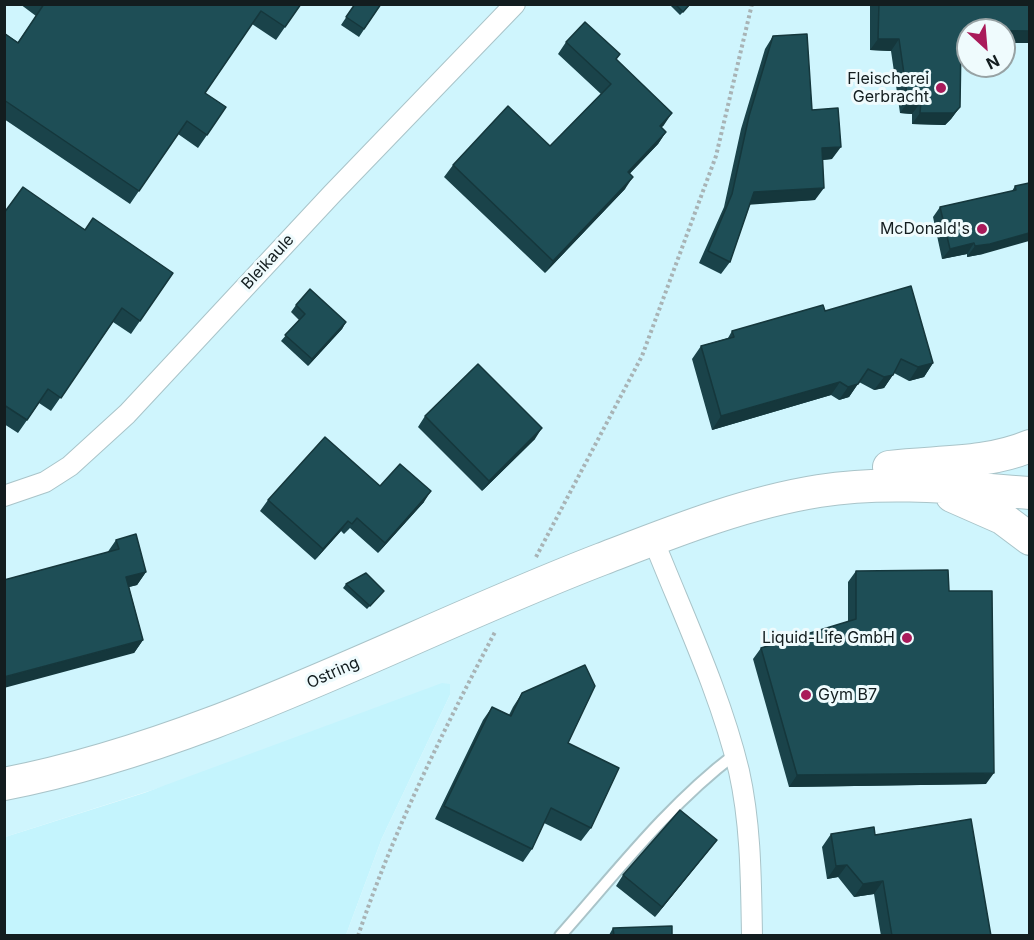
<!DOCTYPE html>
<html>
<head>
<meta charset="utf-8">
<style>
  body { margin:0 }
  #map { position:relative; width:1034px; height:940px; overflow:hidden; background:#effbfd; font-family:Inter,sans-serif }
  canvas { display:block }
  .frame { position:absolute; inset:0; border:6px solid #131d1f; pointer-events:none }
  .north { position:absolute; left:956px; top:18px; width:60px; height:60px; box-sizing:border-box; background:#effbfd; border:2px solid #97a2a4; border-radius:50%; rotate:154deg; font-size:16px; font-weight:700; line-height:24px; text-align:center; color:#131d1f }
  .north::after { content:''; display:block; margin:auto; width:21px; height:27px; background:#a91b5a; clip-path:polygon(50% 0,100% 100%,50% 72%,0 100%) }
</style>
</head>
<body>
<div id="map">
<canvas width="1034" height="940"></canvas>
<div class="frame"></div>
<div class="north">N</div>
</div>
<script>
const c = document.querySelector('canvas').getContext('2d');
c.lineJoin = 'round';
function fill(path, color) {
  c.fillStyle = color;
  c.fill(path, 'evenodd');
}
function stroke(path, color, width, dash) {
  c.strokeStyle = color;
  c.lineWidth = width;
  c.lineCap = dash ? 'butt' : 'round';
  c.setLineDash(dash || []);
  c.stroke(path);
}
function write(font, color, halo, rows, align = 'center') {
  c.font = font + ' Inter,sans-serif';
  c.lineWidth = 6;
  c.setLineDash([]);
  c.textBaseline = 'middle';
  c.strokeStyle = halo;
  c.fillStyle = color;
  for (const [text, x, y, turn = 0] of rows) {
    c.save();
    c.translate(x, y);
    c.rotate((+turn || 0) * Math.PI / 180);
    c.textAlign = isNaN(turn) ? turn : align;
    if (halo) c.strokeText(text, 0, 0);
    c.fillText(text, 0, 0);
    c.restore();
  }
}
const built = new Path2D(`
  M 5,5 L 1029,5 L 1029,935 L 346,935 L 382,838 L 450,695 L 5,837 ZM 968,30 L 1004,30 L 1004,66 L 968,66 Z`);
const green = new Path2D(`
  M 442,683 L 450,684 L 450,695 L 382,838 L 346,935 L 5,935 L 5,837 L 144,793 Z`);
const path = new Path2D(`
  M 536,557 L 642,356 L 716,156 L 752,4
  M 358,936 C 394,829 443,731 495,632`);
const lane = new Path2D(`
  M 560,936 C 616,873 667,806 734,755`);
const street = new Path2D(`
  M 4,496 L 45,482 L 70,466 L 127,414 L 332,194 L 515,4
  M 653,539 C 683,615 720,692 739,771 C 751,825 751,880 752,936`);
const primary = new Path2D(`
  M 889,467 C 937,461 984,465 1030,446
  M 952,496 L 1002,518 L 1030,539
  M 4,784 C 214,743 404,635 602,559 C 672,532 744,503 819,491 C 888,480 960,488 1030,493`);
const wall = new Path2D(`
  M 20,4 L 301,4 L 276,40 L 252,24 L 205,93 L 207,135 L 198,148 L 178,134 L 130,204 L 4,119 L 4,33 L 18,42 L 36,16 Z
  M 355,4 L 381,4 L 359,37 L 341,25 Z
  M 669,4 L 691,4 L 680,15 Z
  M 870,4 L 1029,4 L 1029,43 L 1004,43 L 1004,30 L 961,52 L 960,107 L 951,119 L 945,125 L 912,124 L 912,114 L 900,113 L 891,51 L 870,50 Z
  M 773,36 L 812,110 L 832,159 L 822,160 L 815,200 L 750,204 L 730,262 L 721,274 L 699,263 L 724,207 L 741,129 L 765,49 Z
  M 566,42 L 620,54 L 616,59 L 664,125 L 661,127 L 666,132 L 658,144 L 630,173 L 625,189 L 545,273 L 444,177 L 453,165 L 550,146 L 601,94 L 558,54 Z
  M 1029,183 L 983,254 L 967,257 L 967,254 L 942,259 L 933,217 L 940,207 L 1012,191 L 1015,186 Z
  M 4,213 L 85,229 L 173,273 L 131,334 L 113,322 L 51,411 L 39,403 L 18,433 L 4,424 Z
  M 296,305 L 346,322 L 342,329 L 308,366 L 281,341 L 299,320 L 291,312 Z
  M 825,311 L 933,363 L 924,377 L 909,381 L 894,373 L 884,388 L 874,390 L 859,382 L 849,397 L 839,400 L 831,395 L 712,430 L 692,359 L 701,346 L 728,338 L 732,331 Z
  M 425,416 L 535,439 L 482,491 L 418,427 Z
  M 380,486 L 424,502 L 378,553 L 350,528 L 344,534 L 341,531 L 315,560 L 260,511 L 268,500 Z
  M 116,540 L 146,572 L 137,585 L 129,587 L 143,640 L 134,653 L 107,553 Z
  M 856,571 L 949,591 L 986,784 L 789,787 L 753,659 L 761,648 L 848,622 L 848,582 Z
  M 346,584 L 384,591 L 367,609 L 343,588 Z
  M 522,693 L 568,743 L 591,828 L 581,841 L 544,823 L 532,849 L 523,862 L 435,819 L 483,720 L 492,707 L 509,715 L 513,707 Z
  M 831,834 L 875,835 L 991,936 L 881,936 L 874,894 L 854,897 L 838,877 L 827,879 L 822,847 Z
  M 717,840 L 709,850 L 655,917 L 616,886 L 623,875 Z
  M 613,928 L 672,936 L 609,935 Z`);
const shadedWall = new Path2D(`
  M 1004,31 L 1029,31 L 1029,43 L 1004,43 Z
  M 878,39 L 899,39 L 891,51 L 870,50 Z
  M 961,40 L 968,40 L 968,52 L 953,52 Z
  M 908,102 L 921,102 L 912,114 L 900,113 Z
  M 960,107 L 951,119 L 945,125 L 912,124 L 920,113 Z
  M 672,113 L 664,125 L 652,138 L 660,126 Z
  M 666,132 L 658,144 L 620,184 L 628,172 Z
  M 841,147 L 832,159 L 813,161 L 822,148 Z
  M 633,177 L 625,189 L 545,273 L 553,261 Z
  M 824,188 L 815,200 L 746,205 L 754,192 Z
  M 1029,233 L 1029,241 L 983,254 L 967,257 L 975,246 Z
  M 974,243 L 967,254 L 942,259 L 950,249 Z
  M 346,322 L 342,329 L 308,366 L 312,359 Z
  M 933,363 L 924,377 L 909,381 L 918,367 Z
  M 893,375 L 884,388 L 874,390 L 884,377 Z
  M 840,382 L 831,395 L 712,430 L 721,416 Z
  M 858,384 L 849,397 L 839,400 L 848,387 Z
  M 542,428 L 535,439 L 482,491 L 489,481 Z
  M 431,491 L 424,502 L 378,553 L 385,543 Z
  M 348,521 L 341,531 L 315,560 L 323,549 Z
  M 146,572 L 137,585 L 117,590 L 126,577 Z
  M 143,640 L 134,653 L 4,688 L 4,677 Z
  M 994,773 L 986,784 L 789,787 L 797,775 Z
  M 717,840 L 709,850 L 655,917 L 662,907 Z
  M 847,865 L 838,877 L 827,879 L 836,866 Z
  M 883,881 L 874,894 L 854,897 L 863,884 Z`);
const building = new Path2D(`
  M 44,4 L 301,4 L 285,27 L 261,11 L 205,93 L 226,107 L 207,135 L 187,121 L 139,191 L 4,100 L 4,33 L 18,43 Z
  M 355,4 L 381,4 L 364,29 L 346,17 Z
  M 675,4 L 690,4 L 683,12 Z
  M 879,4 L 1029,4 L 1029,31 L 968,30 L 968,40 L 961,40 L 960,107 L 954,113 L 920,113 L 921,102 L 908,102 L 899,39 L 878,39 Z
  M 585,22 L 620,54 L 616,59 L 672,113 L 660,126 L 666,132 L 628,172 L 633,177 L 553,261 L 453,165 L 508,106 L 550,146 L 611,84 L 566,42 Z
  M 807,34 L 812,110 L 838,108 L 841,147 L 822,148 L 824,188 L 754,192 L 730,262 L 708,251 L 732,194 L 749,116 L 773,36 Z
  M 1029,183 L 1029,233 L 990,244 L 975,246 L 974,243 L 950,249 L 940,207 L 1016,190 L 1015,186 Z
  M 23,187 L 85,230 L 93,218 L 173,273 L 140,321 L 122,308 L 61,398 L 48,389 L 27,420 L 4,405 L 4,213 Z
  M 911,286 L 933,363 L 918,367 L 901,359 L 893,375 L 884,377 L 868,369 L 858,384 L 848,387 L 840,382 L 721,416 L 701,346 L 734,337 L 732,331 L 823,305 L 825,311 Z
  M 310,289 L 346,322 L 312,359 L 285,335 L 305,314 L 296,305 Z
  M 478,364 L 542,428 L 489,481 L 425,416 Z
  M 325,437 L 380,486 L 400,464 L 431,491 L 385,543 L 357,518 L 352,524 L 348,521 L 323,549 L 268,500 Z
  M 136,534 L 146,572 L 126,577 L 143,640 L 4,677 L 4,580 L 119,549 L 116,540 Z
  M 948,570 L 949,591 L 992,591 L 994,773 L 797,775 L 761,648 L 856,619 L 856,571 Z
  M 366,573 L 384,591 L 370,606 L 346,584 Z
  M 585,665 L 595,686 L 568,743 L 619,768 L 591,828 L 551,808 L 532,849 L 444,806 L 492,707 L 511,716 L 522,693 Z
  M 680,810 L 717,840 L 662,907 L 623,875 Z
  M 971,819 L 991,936 L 892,936 L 883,881 L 863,884 L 847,865 L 836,866 L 831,834 L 874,827 L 875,835 Z
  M 672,926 L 672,936 L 614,936 L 613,928 Z`);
const markers = [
  [941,88,6,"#a91b5a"],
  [982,229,6,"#a91b5a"],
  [907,638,6,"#a91b5a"],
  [806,695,6,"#a91b5a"]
];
const poiNames = [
  ["Fleischerei",929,79],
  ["Gerbracht",929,97],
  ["McDonald's",970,229],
  ["Liquid-Life GmbH",895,638],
  ["Gym B7",818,695,"left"]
];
const streetNames = [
  ["Bleikaule",268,262,-47],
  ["Ostring",333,673,-24]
];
fill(built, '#cff5fd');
fill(green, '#c4f4fd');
stroke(lane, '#a9c4c9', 14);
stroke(street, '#a9c4c9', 22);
stroke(primary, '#a9c4c9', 34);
stroke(path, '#a8b3b5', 4, [3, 3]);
stroke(lane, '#fff', 10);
stroke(street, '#fff', 20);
stroke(primary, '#fff', 32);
fill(wall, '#1a434a');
fill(shadedWall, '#15373c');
fill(building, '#1e4e56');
stroke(building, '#15373c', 1.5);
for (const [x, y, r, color] of markers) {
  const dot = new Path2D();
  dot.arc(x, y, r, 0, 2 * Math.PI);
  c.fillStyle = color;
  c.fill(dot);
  stroke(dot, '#effbfd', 2);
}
write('16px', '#131d1f', '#effbfd', poiNames, 'right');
write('16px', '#131d1f', '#effbfd', streetNames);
</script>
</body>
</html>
